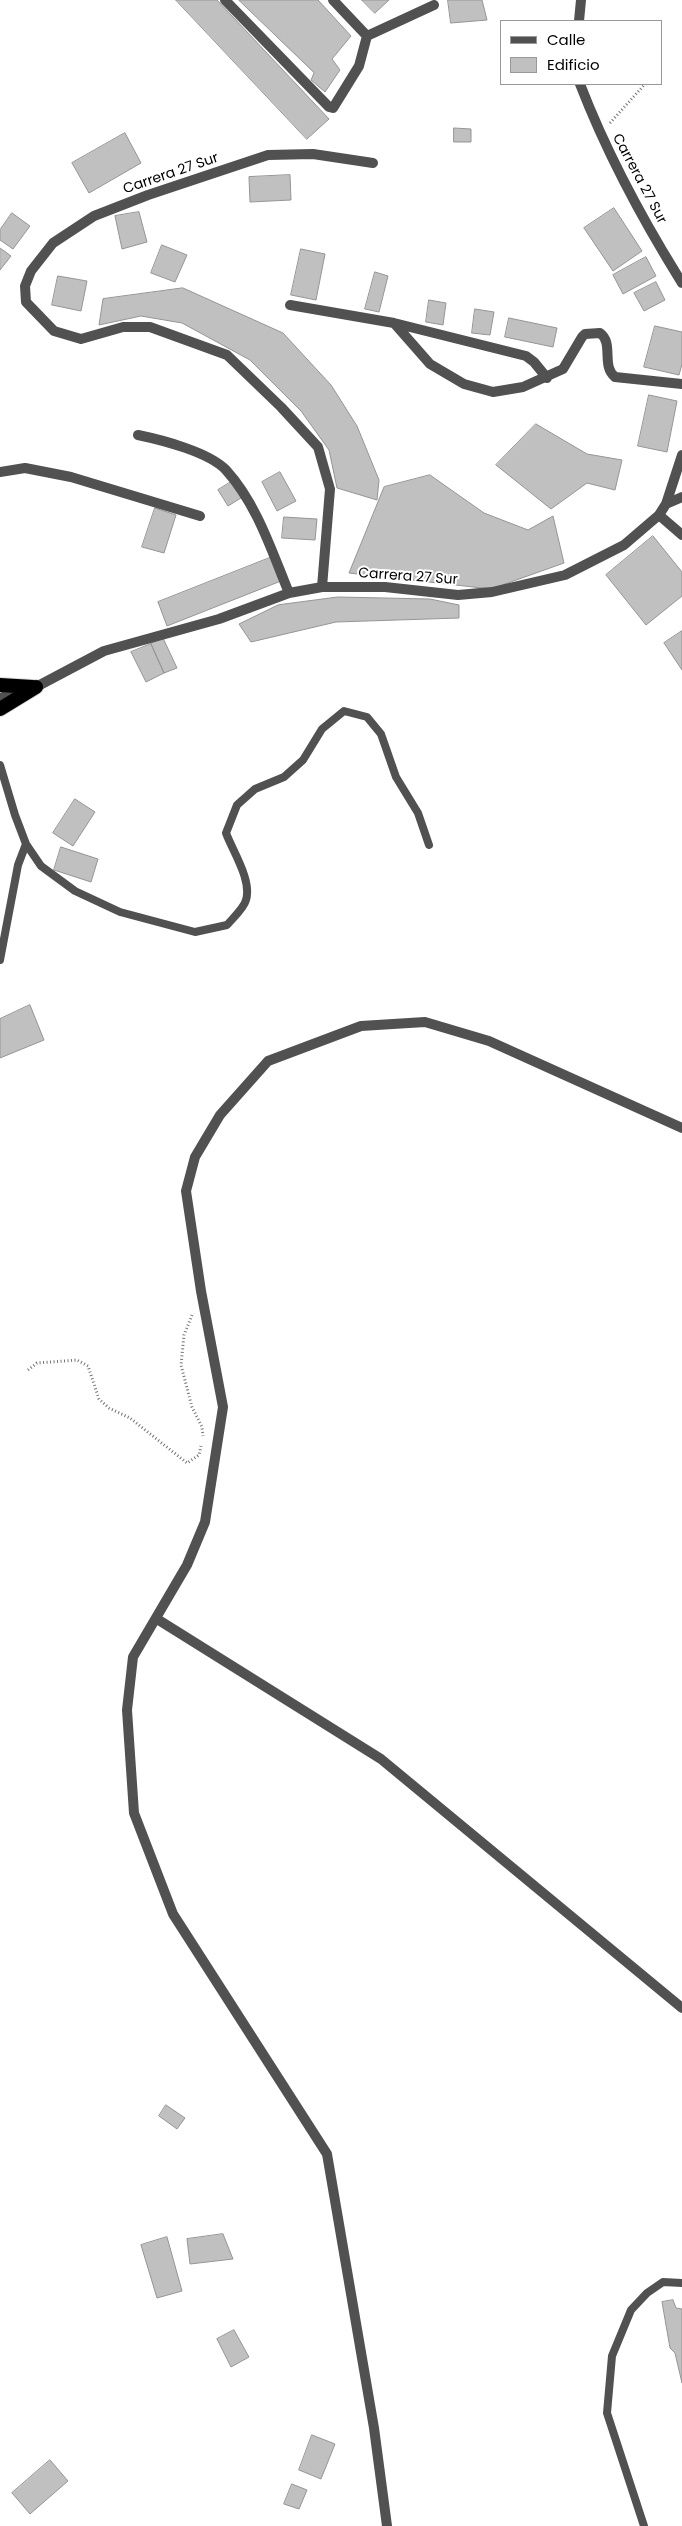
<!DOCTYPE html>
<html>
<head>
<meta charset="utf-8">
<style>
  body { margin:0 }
  #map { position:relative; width:682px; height:2526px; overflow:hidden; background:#fff; font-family:Poppins,sans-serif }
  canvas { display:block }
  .legend { position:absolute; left:500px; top:20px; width:162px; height:65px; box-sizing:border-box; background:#fff; border:1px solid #999; margin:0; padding:6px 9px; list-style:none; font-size:15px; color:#000 }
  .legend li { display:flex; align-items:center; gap:10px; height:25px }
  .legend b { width:25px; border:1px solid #999 }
</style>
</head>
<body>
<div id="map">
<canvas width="682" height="2526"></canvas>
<ul class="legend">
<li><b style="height:6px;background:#515151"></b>Calle</li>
<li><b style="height:14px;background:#c0c0c0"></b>Edificio</li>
</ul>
</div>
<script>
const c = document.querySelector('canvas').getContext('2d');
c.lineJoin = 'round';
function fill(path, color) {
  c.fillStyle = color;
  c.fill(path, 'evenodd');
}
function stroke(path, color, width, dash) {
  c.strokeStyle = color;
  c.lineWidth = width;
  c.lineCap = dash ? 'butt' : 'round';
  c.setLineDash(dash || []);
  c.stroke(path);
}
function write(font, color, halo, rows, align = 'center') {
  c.font = font + ' Poppins,sans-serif';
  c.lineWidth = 4;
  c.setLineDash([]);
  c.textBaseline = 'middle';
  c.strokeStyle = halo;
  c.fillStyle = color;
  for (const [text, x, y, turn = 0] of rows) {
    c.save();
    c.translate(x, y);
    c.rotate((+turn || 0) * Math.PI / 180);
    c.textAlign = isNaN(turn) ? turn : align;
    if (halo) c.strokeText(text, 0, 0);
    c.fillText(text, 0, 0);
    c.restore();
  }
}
const building = new Path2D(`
  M 176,0 L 217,0 L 329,119 L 307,139 Z
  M 239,0 L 318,0 L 351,36 L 332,59 L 340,70 L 325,92 L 311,80 L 314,73 Z
  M 362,0 L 389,0 L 375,13 Z
  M 448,0 L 482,0 L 487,20 L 451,23 Z
  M 454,128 L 471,129 L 471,142 L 454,142 Z
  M 125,133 L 141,163 L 89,193 L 72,163 Z
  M 290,175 L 291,200 L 250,202 L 249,177 Z
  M 614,208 L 642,251 L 613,271 L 584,228 Z
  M 139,212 L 147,242 L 122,249 L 115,216 Z
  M 12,213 L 30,226 L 13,249 L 0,240 L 0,230 Z
  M 162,245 L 187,255 L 175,282 L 151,273 Z
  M 0,248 L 11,256 L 0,270 Z
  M 301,249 L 325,254 L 316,300 L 291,295 Z
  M 646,257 L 656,276 L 623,294 L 613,275 Z
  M 375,272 L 388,276 L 379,312 L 365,309 Z
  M 58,276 L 87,281 L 81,311 L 52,305 Z
  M 656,282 L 665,300 L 644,311 L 634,293 Z
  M 183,288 L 283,333 L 331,385 L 357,426 L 379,480 L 377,500 L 337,488 L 329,450 L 301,411 L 250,360 L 182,323 L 141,316 L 99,325 L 103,299 Z
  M 429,300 L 446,303 L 443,325 L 426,322 Z
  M 475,309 L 494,312 L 490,335 L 472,333 Z
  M 509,318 L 557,328 L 553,347 L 505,337 Z
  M 655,326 L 682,332 L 682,364 L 679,375 L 644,367 Z
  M 649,395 L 677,401 L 667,452 L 638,446 Z
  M 536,424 L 587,454 L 622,460 L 615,490 L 587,483 L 551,509 L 496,465 Z
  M 280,472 L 296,501 L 277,511 L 262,482 Z
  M 430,475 L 484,513 L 528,530 L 553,516 L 564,563 L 491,589 L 349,573 L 384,487 Z
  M 231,482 L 241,498 L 228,506 L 218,490 Z
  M 155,508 L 176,515 L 164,553 L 142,547 Z
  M 284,517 L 317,519 L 315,540 L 282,538 Z
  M 653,536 L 682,572 L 682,596 L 646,625 L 606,575 Z
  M 272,557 L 281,581 L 167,626 L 158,602 Z
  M 338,597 L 430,599 L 459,605 L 459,618 L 336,622 L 251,642 L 239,624 L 278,605 Z
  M 682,631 L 682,670 L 664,643 Z
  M 163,638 L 177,668 L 164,673 L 151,644 Z
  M 151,644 L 164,673 L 146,682 L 131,652 Z
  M 75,799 L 95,812 L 73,846 L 53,833 Z
  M 61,847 L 98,859 L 91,882 L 54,870 Z
  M 30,1005 L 44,1040 L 0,1058 L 0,1019 Z
  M 166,2105 L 185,2118 L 177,2129 L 159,2116 Z
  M 223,2234 L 233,2259 L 190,2264 L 187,2239 Z
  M 167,2237 L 182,2291 L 157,2298 L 141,2245 Z
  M 673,2300 L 676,2308 L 682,2309 L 682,2383 L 675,2353 L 670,2348 L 662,2302 Z
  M 234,2330 L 249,2357 L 231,2367 L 217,2339 Z
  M 312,2435 L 335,2444 L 321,2479 L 299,2470 Z
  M 50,2460 L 68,2481 L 30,2514 L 12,2493 Z
  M 292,2484 L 307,2490 L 299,2509 L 284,2504 Z`);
const path = new Path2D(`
  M 610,123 L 645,84
  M 192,1315 L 184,1335 L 181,1365 L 192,1407 L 202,1427 L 203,1436
  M 28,1370 L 37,1363 L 77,1360 L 88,1366 L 99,1399 L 109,1408 L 130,1418 L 187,1463 L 199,1455 L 201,1446`);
const service = new Path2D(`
  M 0,765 L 15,815 L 26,844 L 41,866 L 75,891 L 120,912 L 195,932 L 227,925 C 233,918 244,908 246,900 C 252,880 233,852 226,833 L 237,805 L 255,789 L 284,777 L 303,760 L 322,729 L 344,711 L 367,717 L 381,734 L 396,777 L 418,813 L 429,845
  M 0,960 L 18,865 L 26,844
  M 644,2526 L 607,2413 L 612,2356 L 631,2310 L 647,2293 L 663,2282 L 682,2283`);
const minor = new Path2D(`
  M 225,0 L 329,107 L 333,108 L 359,66 L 367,36 L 434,5
  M 333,0 L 367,36
  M 579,21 L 581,0
  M 580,84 C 607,154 642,219 682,283
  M 290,305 L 394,323 L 526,356 L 534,362 L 547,378
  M 394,323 L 430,364 L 464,384 L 493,392 L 523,387 L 563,369 L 582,337 L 585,334 L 600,333 C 614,343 601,366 615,377 L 682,384
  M 138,435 C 162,440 209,452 226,470 C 257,504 272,552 289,593
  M 0,472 L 25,468 L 71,477 L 200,516
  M 666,504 L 682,497
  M 659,515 L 682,535
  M 322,587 L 330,489 L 318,447 L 281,407 L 227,355 L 150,327 L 123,327 L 81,339 L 54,331 L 26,302 L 25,286 L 31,271 L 53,243 L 94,216 L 148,195 L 268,155 L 313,154 L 373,163
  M 0,698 L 36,687 L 104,651 L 219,619 L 289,593 L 322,587 L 385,587 L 458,595 L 492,592 L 565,575 L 624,545 L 659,515 L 666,504 L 682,455
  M 157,1619 L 381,1759 L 682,2008
  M 387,2526 L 374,2428 L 327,2154 L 173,1914 L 134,1813 L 127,1710 L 133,1657 L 187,1565 L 205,1522 L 223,1407 L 201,1291 L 186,1191 L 195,1157 L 220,1115 L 268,1061 L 361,1026 L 425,1022 L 489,1041 L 682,1128`);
const trunk = new Path2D(`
  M 0,685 L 33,687
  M 0,709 L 36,687`);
const streetNames = [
  ["Carrera 27 Sur",171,174,-19],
  ["Carrera 27 Sur",639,179,62],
  ["Carrera 27 Sur",408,577,4]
];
fill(building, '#c0c0c0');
stroke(building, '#959595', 1);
stroke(trunk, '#dbdbdb', 16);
stroke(path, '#737373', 3, [1, 2.5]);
stroke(service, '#515151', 8);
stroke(minor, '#515151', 10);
stroke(trunk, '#000', 14);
write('14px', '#000', '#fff', streetNames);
</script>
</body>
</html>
